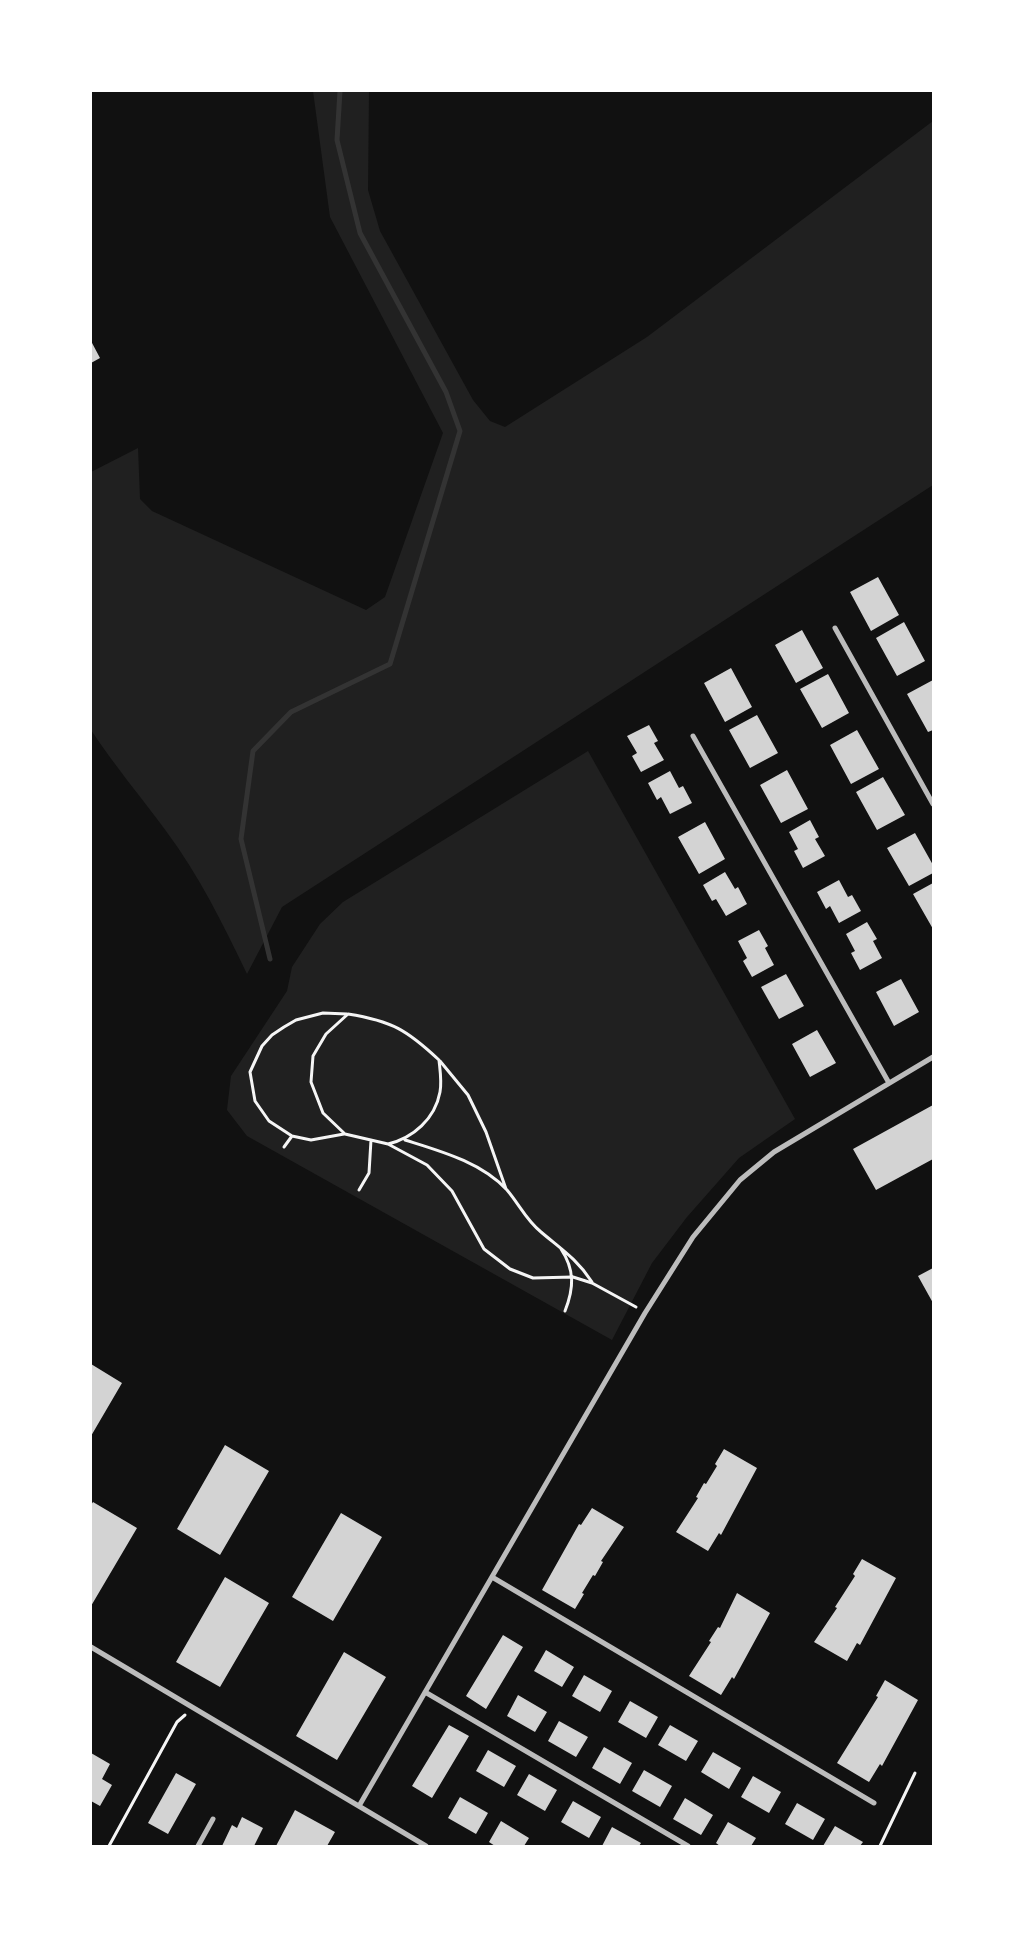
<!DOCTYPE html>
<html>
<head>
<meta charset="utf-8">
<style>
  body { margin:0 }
  #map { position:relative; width:1024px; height:1937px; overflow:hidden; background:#111; font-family:"Fira Sans",sans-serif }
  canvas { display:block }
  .frame { position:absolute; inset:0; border:92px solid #fff; pointer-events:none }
</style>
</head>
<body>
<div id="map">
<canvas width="1024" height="1937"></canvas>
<div class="frame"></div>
</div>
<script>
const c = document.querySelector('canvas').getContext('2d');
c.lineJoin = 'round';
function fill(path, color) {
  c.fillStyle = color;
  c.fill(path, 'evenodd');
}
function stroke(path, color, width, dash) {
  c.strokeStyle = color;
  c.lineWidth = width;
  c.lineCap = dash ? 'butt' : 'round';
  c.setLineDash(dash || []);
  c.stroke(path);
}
const green = new Path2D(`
  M 313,91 L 369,91 L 368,190 L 380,231 L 473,400 L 490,421 L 505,427 L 647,337 L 933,121 L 933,485 L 282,907 L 247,974 C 223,924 199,875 166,831 C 141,797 114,765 91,730 L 91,472 L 138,448 L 140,499 L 152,511 L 366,610 L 385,597 L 443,433 L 330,217 Z
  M 588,751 L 795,1119 L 739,1158 L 687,1217 L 652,1263 L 612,1340 L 247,1136 L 227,1110 L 231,1076 L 287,991 L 292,967 L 320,924 L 343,902 Z`);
const stream = new Path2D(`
  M 270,959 L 241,839 L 253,751 L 291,712 L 390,664 L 460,431 L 446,392 L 360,233 L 337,140 L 340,91`);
const building = new Path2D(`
  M 91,341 L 100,358 L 91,363 Z
  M 878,577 L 899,615 L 871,631 L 850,592 Z
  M 904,622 L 925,661 L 897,676 L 876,638 Z
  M 802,630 L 823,668 L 796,683 L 775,645 Z
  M 731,668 L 752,707 L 725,722 L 704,683 Z
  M 828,674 L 849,713 L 822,728 L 800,689 Z
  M 933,680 L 933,730 L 928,732 L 907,694 Z
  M 757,715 L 778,753 L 750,768 L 729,730 Z
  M 649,725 L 658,741 L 654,743 L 664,760 L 641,772 L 632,756 L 637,753 L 627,736 Z
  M 857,730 L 879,769 L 851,784 L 830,745 Z
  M 787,770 L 808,809 L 781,823 L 760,785 Z
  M 670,771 L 679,788 L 683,786 L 692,803 L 670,814 L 661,797 L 657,800 L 648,783 Z
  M 883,777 L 905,815 L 877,830 L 856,792 Z
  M 810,820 L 819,837 L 815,839 L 825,856 L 803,868 L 794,851 L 798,849 L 789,832 Z
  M 705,822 L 725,859 L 699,874 L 678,837 Z
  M 915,833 L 933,865 L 933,873 L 909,886 L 887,848 Z
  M 725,872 L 735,889 L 738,887 L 747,904 L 726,916 L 716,899 L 712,901 L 703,885 Z
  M 839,880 L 848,897 L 852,895 L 861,911 L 839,923 L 830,906 L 826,909 L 817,892 Z
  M 933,883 L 933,929 L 913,894 Z
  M 867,922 L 877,939 L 873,941 L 882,958 L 860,970 L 851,953 L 855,951 L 846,934 Z
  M 759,930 L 768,946 L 765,948 L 774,965 L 752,977 L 743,961 L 747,958 L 738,941 Z
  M 786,974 L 804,1006 L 779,1019 L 761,987 Z
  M 901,979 L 919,1012 L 894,1026 L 876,992 Z
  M 817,1030 L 836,1063 L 810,1077 L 792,1044 Z
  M 933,1105 L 933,1159 L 876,1190 L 853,1149 Z
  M 933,1268 L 933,1303 L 918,1276 Z
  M 91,1364 L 122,1383 L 91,1436 Z
  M 225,1445 L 269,1471 L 220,1555 L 177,1529 Z
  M 724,1449 L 757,1468 L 721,1535 L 719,1533 L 708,1551 L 676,1532 L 698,1498 L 696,1497 L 704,1483 L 706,1484 L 717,1466 L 715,1464 Z
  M 93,1502 L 137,1528 L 91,1606 L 91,1505 Z
  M 592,1508 L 624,1527 L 601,1561 L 603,1562 L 595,1576 L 593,1575 L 582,1593 L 584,1594 L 575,1609 L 542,1590 L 579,1524 L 581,1525 Z
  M 341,1513 L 382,1537 L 333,1621 L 292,1597 Z
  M 862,1559 L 896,1578 L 860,1645 L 857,1643 L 847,1661 L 814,1642 L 837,1608 L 835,1607 L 855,1576 L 853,1574 Z
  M 225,1577 L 269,1603 L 220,1687 L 176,1662 Z
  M 737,1593 L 770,1613 L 734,1679 L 732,1677 L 721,1695 L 689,1676 L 711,1642 L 709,1641 L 718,1627 L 720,1628 Z
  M 503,1635 L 523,1647 L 486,1709 L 466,1696 Z
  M 546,1650 L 574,1667 L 562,1687 L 534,1671 Z
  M 344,1652 L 386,1677 L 337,1760 L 296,1736 Z
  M 584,1675 L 612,1691 L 600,1712 L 572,1696 Z
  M 885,1680 L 918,1700 L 882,1766 L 880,1764 L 869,1782 L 837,1763 L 878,1697 L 876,1696 Z
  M 518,1695 L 547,1712 L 535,1732 L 507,1716 Z
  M 630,1701 L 658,1717 L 646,1738 L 618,1722 Z
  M 559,1721 L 588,1737 L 576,1757 L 548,1741 Z
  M 449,1725 L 469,1736 L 432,1798 L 412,1786 Z
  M 670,1725 L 698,1741 L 686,1761 L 658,1745 Z
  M 604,1747 L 632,1763 L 620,1784 L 592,1768 Z
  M 488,1750 L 516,1766 L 504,1787 L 476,1771 Z
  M 713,1752 L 741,1768 L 729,1789 L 701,1772 Z
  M 91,1753 L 110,1764 L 102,1779 L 112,1785 L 100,1806 L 91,1801 Z
  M 644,1770 L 672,1786 L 660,1807 L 632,1791 Z
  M 176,1773 L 196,1784 L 168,1834 L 148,1823 Z
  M 529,1774 L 557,1790 L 545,1811 L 517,1795 Z
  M 753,1776 L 781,1792 L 769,1813 L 741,1797 Z
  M 460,1797 L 488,1813 L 476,1834 L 448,1818 Z
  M 685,1798 L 713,1815 L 701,1835 L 673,1819 Z
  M 573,1801 L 601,1817 L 589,1838 L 561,1822 Z
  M 797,1803 L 825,1819 L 813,1840 L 785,1824 Z
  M 295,1810 L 335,1832 L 327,1846 L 276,1846 Z
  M 242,1817 L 263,1828 L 254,1846 L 222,1846 L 232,1825 L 237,1828 Z
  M 501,1821 L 529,1838 L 524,1846 L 495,1846 L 489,1842 Z
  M 728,1822 L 756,1838 L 751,1846 L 720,1846 L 716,1843 Z
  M 835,1826 L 863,1842 L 860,1846 L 823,1846 Z
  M 612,1827 L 641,1843 L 639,1846 L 602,1846 Z`);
const path = new Path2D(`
  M 440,1061 L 468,1095 L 486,1132 L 506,1189
  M 344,1134 L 311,1140 L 292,1136 L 269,1121 L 255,1101 L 250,1072 L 262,1046 L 272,1035 L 284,1027 L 296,1020 L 323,1013 L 347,1014
  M 405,1140 C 440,1151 481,1162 507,1190 C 519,1204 526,1220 541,1232 C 561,1249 577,1259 592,1282
  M 388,1144 C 413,1138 435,1119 440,1092 C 442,1082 440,1070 439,1060 C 407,1030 392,1021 348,1014 L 326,1034 L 313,1056 L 311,1082 L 323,1113 L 345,1134 L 388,1144 L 427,1165 L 452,1191 L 484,1249 L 510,1269 L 533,1278 L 573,1277 L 592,1283 L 636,1307
  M 284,1147 L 292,1136
  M 359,1190 L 369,1173 L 371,1140
  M 561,1249 C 575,1270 574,1288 565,1311
  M 109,1846 L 177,1722 L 185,1715
  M 880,1846 L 915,1773`);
const minor = new Path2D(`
  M 835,628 L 933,804
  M 693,736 L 889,1083
  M 492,1577 L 874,1803
  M 91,1647 L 426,1846
  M 425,1692 L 688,1846
  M 359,1806 L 645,1313 L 693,1237 L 740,1180 L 774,1152 L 933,1057
  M 198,1846 L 213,1819`);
fill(green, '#202020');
stroke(stream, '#333', 5);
fill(building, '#d3d3d3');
stroke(path, '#f5f5f5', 3);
stroke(minor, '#bcbcbc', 5);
</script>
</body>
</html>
